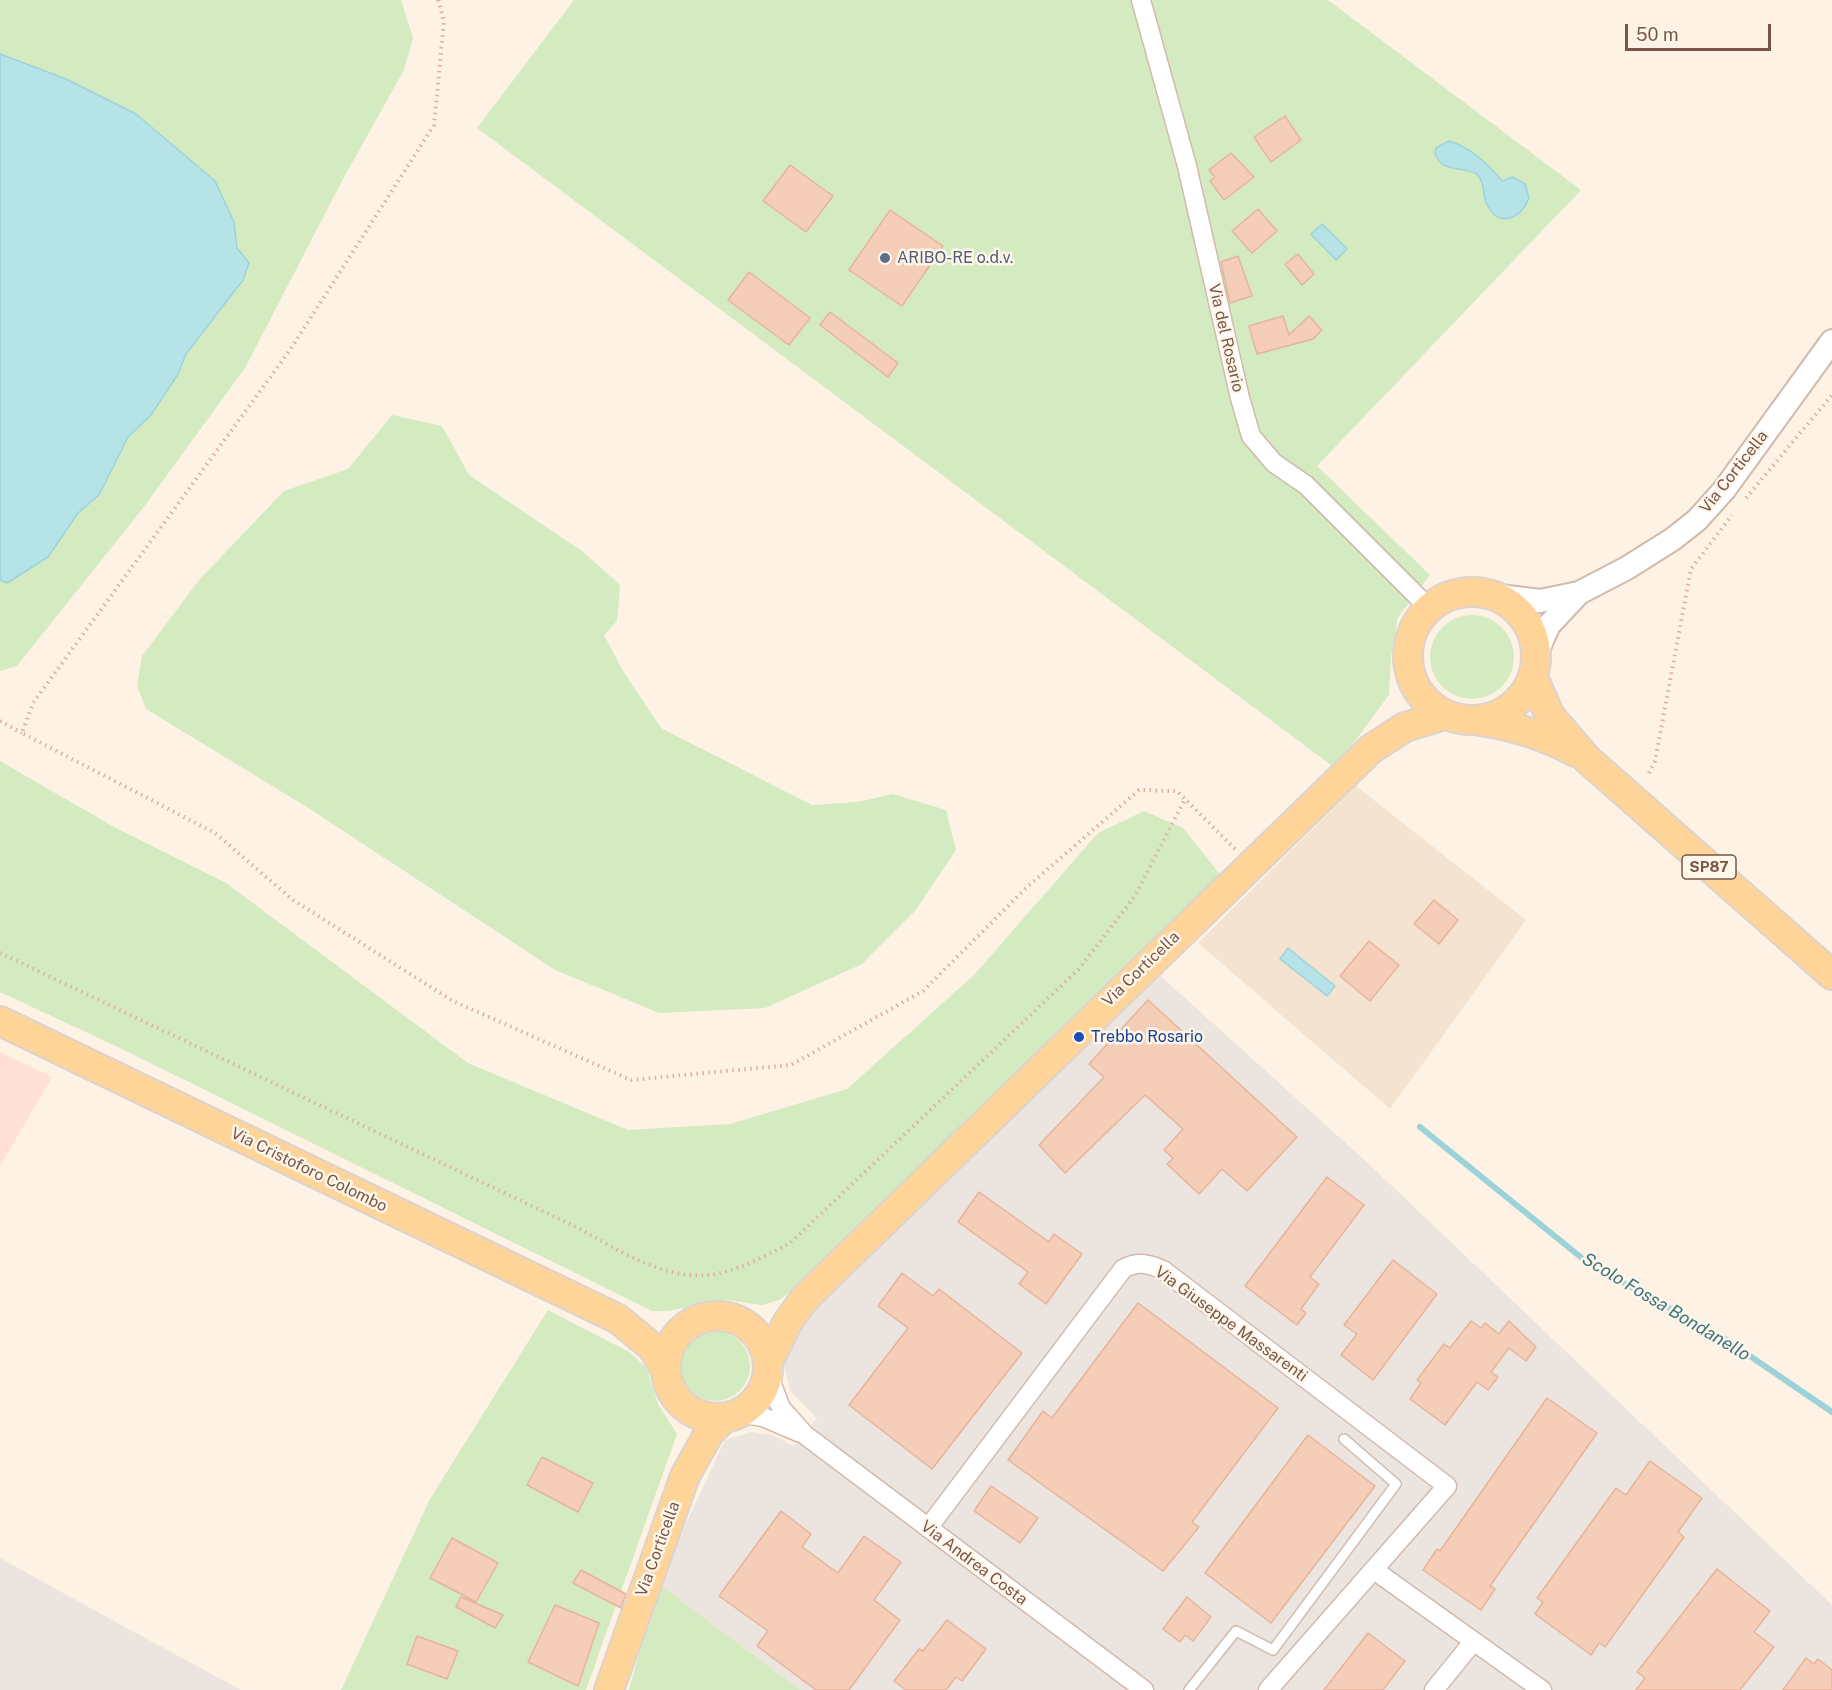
<!DOCTYPE html>
<html>
<head>
<meta charset="utf-8">
<style>
  body { margin:0 }
  #map { position:relative; width:1832px; height:1690px; overflow:hidden; background:#fdf2e3; font-family:"Public Sans",sans-serif }
  canvas { display:block }
  .scale { position:absolute; left:1625px; top:24px; width:146px; height:27px; box-sizing:border-box; border:3px solid #775648; border-top:0; padding-left:8px; font-size:18px; line-height:21px; white-space:nowrap; color:#775648; -webkit-text-stroke:4px #fff6ea; paint-order:stroke }
</style>
</head>
<body>
<div id="map">
<canvas width="1832" height="1690"></canvas>
<div class="scale">50 m</div>
</div>
<script>
const c = document.querySelector('canvas').getContext('2d');
c.lineJoin = 'round';
function fill(path, color) {
  c.fillStyle = color;
  c.fill(path, 'evenodd');
}
function stroke(path, color, width, dash) {
  c.strokeStyle = color;
  c.lineWidth = width;
  c.lineCap = dash ? 'butt' : 'round';
  c.setLineDash(dash || []);
  c.stroke(path);
}
function write(font, color, halo, rows, align = 'center') {
  c.font = font + ' "Public Sans",sans-serif';
  c.lineWidth = 5;
  c.setLineDash([]);
  c.textBaseline = 'middle';
  c.strokeStyle = halo;
  c.fillStyle = color;
  for (const [text, x, y, turn = 0] of rows) {
    c.save();
    c.translate(x, y);
    c.rotate((+turn || 0) * Math.PI / 180);
    c.textAlign = isNaN(turn) ? turn : align;
    if (halo) c.strokeText(text, 0, 0);
    c.fillText(text, 0, 0);
    c.restore();
  }
}
const residential = new Path2D(`
  M 1356,786 L 1526,920 L 1390,1109 L 1198,943 Z`);
const commercial = new Path2D(`
  M 0,1052 L 52,1077 L 0,1166 Z`);
const industrial = new Path2D(`
  M 1154,970 L 1371,1166 L 1832,1605 L 1832,1690 L 800,1690 L 658,1583 L 725,1440 L 752,1432 L 772,1435 L 794,1446 L 817,1418 L 790,1391 L 783,1361 L 790,1342 L 817,1304 Z
  M 0,1558 L 110,1619 L 241,1690 L 0,1690 Z`);
const green = new Path2D(`
  M 0,0 L 401,0 L 413,38 L 404,70 L 343,179 L 245,368 L 143,508 L 17,666 L 0,671 L 0,580 L 7,583 L 48,557 L 78,513 L 99,495 L 128,437 L 151,415 L 178,374 L 186,354 L 243,280 L 234,222 L 215,181 L 136,114 L 66,79 L 0,54 Z
  M 574,0 L 1328,0 L 1581,190 L 1317,466 L 1430,575 L 1398,617 L 1391,657 L 1389,695 L 1335,768 L 477,128 Z
  M 392,415 L 442,426 L 469,475 L 582,551 L 620,585 L 617,621 L 604,635 L 623,671 L 661,728 L 812,805 L 858,802 L 893,794 L 946,810 L 956,850 L 915,911 L 862,964 L 765,1008 L 659,1013 L 555,970 L 310,809 L 146,709 L 137,686 L 142,656 L 199,580 L 284,491 L 348,469 Z
  M1430 657a42 42 0 1 1 84 0a42 42 0 1 1-84 0Z
  M 0,761 L 114,827 L 226,883 L 468,1063 L 628,1130 L 730,1124 L 847,1089 L 974,975 L 1098,833 L 1144,811 L 1183,828 L 1223,878 L 803,1283 L 779,1300 L 762,1305 L 727,1300 L 668,1311 L 652,1311 L 122,1049 L 0,992 Z
  M 548,1310 L 631,1353 L 647,1369 L 658,1404 L 677,1434 L 586,1690 L 341,1690 L 430,1499 Z
  M680 1366a35 35 0 1 1 70 0a35 35 0 1 1-70 0Z
  M 658,1583 L 800,1690 L 629,1690 Z`);
const water = new Path2D(`
  M 0,54 L 66,79 L 136,114 L 215,181 L 234,222 L 237,248 L 249,263 L 243,280 L 186,354 L 178,374 L 151,415 L 128,437 L 99,495 L 78,513 L 48,557 L 7,583 L 0,580 Z
  M 1449,141 C 1471,147 1488,164 1502,181 L 1513,177 L 1525,184 L 1529,198 C 1521,218 1500,229 1487,205 C 1482,194 1486,185 1477,174 C 1462,166 1441,173 1435,153 L 1436,148 Z
  M 1322,224 L 1347,249 L 1336,260 L 1311,234 Z
  M 1288,948 L 1335,986 L 1327,996 L 1280,959 Z`);
const stream = new Path2D(`
  M 1420,1127 L 1588,1263 L 1725,1339 L 1832,1412`);
const building = new Path2D(`
  M 1285,116 L 1301,140 L 1271,162 L 1254,137 Z
  M 1231,153 L 1254,177 L 1224,200 L 1210,181 L 1215,177 L 1209,170 Z
  M 790,165 L 833,196 L 806,232 L 763,201 Z
  M 1258,209 L 1277,231 L 1252,253 L 1232,231 Z
  M 890,210 L 943,246 L 902,306 L 849,270 Z
  M 1298,254 L 1314,274 L 1302,285 L 1285,264 Z
  M 1238,256 L 1252,296 L 1230,303 L 1221,262 Z
  M 749,272 L 810,318 L 789,345 L 728,300 Z
  M 830,312 L 898,363 L 888,377 L 820,325 Z
  M 1283,316 L 1289,335 L 1309,316 L 1322,330 L 1313,339 L 1257,354 L 1249,326 Z
  M 1434,900 L 1458,920 L 1439,944 L 1414,924 Z
  M 1369,941 L 1399,965 L 1370,1001 L 1340,976 Z
  M 1148,1000 L 1297,1137 L 1247,1191 L 1222,1169 L 1199,1194 L 1167,1164 L 1173,1158 L 1164,1150 L 1183,1129 L 1145,1095 L 1065,1173 L 1039,1145 L 1104,1077 L 1089,1064 Z
  M 1327,1177 L 1364,1205 L 1310,1277 L 1319,1284 L 1301,1309 L 1306,1313 L 1297,1325 L 1245,1286 Z
  M 979,1192 L 1049,1242 L 1054,1234 L 1082,1254 L 1046,1304 L 1019,1284 L 1028,1272 L 958,1222 Z
  M 1393,1260 L 1437,1294 L 1373,1380 L 1341,1355 L 1357,1334 L 1344,1325 Z
  M 902,1273 L 933,1296 L 939,1289 L 1022,1353 L 932,1469 L 849,1405 L 908,1328 L 878,1306 Z
  M 1138,1303 L 1278,1408 L 1192,1522 L 1199,1527 L 1163,1571 L 1008,1460 L 1043,1411 L 1052,1418 Z
  M 1471,1321 L 1481,1328 L 1485,1323 L 1499,1334 L 1509,1321 L 1536,1347 L 1526,1361 L 1509,1348 L 1491,1372 L 1498,1377 L 1488,1390 L 1477,1382 L 1445,1425 L 1410,1399 L 1421,1383 L 1417,1380 L 1444,1344 L 1450,1348 Z
  M 1547,1398 L 1597,1433 L 1490,1586 L 1495,1589 L 1481,1610 L 1423,1570 L 1437,1549 L 1440,1551 Z
  M 1308,1435 L 1375,1486 L 1271,1623 L 1205,1573 Z
  M 542,1457 L 593,1483 L 578,1512 L 527,1485 Z
  M 1650,1461 L 1702,1498 L 1678,1532 L 1684,1537 L 1605,1647 L 1599,1643 L 1591,1655 L 1535,1614 L 1543,1602 L 1537,1598 L 1616,1488 L 1626,1495 Z
  M 991,1486 L 1038,1518 L 1020,1543 L 974,1511 Z
  M 781,1511 L 811,1534 L 802,1547 L 838,1573 L 864,1536 L 901,1562 L 874,1600 L 900,1620 L 849,1690 L 816,1690 L 757,1646 L 768,1631 L 719,1596 Z
  M 452,1538 L 498,1563 L 476,1602 L 430,1578 Z
  M 1717,1569 L 1770,1611 L 1754,1632 L 1774,1647 L 1740,1690 L 1636,1690 L 1645,1678 L 1637,1672 Z
  M 581,1570 L 626,1594 L 621,1608 L 573,1583 Z
  M 461,1597 L 503,1615 L 495,1628 L 456,1607 Z
  M 1187,1597 L 1211,1617 L 1193,1641 L 1185,1635 L 1180,1642 L 1163,1629 Z
  M 555,1605 L 599,1623 L 578,1686 L 528,1662 Z
  M 947,1620 L 986,1649 L 962,1681 L 956,1677 L 946,1690 L 906,1690 L 894,1681 L 919,1649 L 923,1651 Z
  M 1368,1633 L 1405,1661 L 1383,1690 L 1324,1690 Z
  M 417,1636 L 458,1651 L 447,1679 L 407,1664 Z
  M 1806,1658 L 1814,1664 L 1818,1659 L 1832,1670 L 1832,1690 L 1783,1690 Z`);
const path = new Path2D(`
  M 438,0 L 444,21 L 434,125 L 290,350 L 33,703 L 22,733 L 215,833 L 293,900 L 453,1001 L 631,1080 L 791,1065 L 923,991 L 1026,888 L 1139,790 L 1177,791 L 1235,849
  M 1746,498 L 1832,395
  M 0,721 L 22,733
  M 1649,773 L 1655,761 L 1691,569 L 1732,515
  M 0,953 L 578,1228 C 618,1250 669,1283 716,1274 C 742,1269 766,1255 789,1244 L 1079,969 L 1135,896 L 1185,799`);
const service = new Path2D(`
  M 1189,1690 L 1236,1631 L 1273,1650 L 1396,1484 L 1344,1439`);
const minor = new Path2D(`
  M 1141,0 L 1187,166 L 1240,398 L 1251,436 L 1274,463 L 1306,485 L 1429,608
  M 768,1374 L 781,1408 L 805,1435 L 1144,1690
  M 738,1413 L 763,1417 L 798,1432
  M 928,1528 L 1123,1269 C 1138,1261 1147,1263 1163,1270 L 1447,1486 L 1268,1690
  M 1374,1570 L 1542,1690
  M 1434,1690 L 1473,1642`);
const tertiary = new Path2D(`
  M 1491,595 L 1540,601 L 1579,593 L 1627,568 L 1673,539 L 1697,520 L 1724,490 L 1832,341
  M 1536,654 L 1549,625 L 1578,594`);
const primary = new Path2D(`
  M1408 656a64 64 0 1 1 128 0a64 64 0 1 1-128 0Z
  M 1533,677 L 1550,716 L 1587,759 L 1832,975
  M 1480,721 C 1514,726 1544,735 1575,752
  M 0,1021 L 618,1319 L 653,1348 L 666,1371
  M666 1367a51 51 0 1 1 102 0a51 51 0 1 1-102 0Z
  M 768,1362 L 787,1323 L 805,1298 L 1371,749 L 1405,727 L 1445,715
  M 609,1690 L 685,1476 L 709,1433 L 725,1417`);
const markers = [
  [885,258,6,"#5c6f8a"],
  [1079,1037,6,"#1a4fb4"]
];
const shields = [
  [1709,867,54]
];
const shieldNames = [
  ["SP87",1709,867]
];
const serviceNames = [
  ["ARIBO-RE o.d.v.",897,258]
];
const streetNames = [
  ["Via del Rosario",1226,338,77],
  ["Via Corticella",1734,472,-52],
  ["Via Corticella",1141,969,-44],
  ["Via Cristoforo Colombo",309,1170,26],
  ["Via Giuseppe Massarenti",1231,1324,36],
  ["Via Corticella",658,1549,-70],
  ["Via Andrea Costa",974,1563,37]
];
const transitNames = [
  ["Trebbo Rosario",1091,1037]
];
const waterNames = [
  ["Scolo Fossa Bondanello",1666,1307,31]
];
fill(residential, '#f5e3d1');
fill(commercial, '#fee0d6');
fill(industrial, '#ece4de');
fill(green, '#d4ebc1');
fill(water, '#b6e3e8');
stroke(water, '#9cd3da', 1.5);
stroke(stream, '#9cd3da', 6);
fill(building, '#f4ceb9');
stroke(building, '#e7b399', 1.5);
stroke(service, '#d1baac', 12);
stroke(minor, '#d1baac', 21);
stroke(tertiary, '#d1baac', 26);
stroke(primary, '#dcd3cf', 32);
stroke(path, '#d9b19c', 4, [1.5, 4.5]);
stroke(service, '#fff', 9);
stroke(minor, '#fff', 18);
stroke(tertiary, '#fff', 22);
stroke(primary, '#ffd498', 28);
for (const [x, y, r, color] of markers) {
  const dot = new Path2D();
  dot.arc(x, y, r, 0, 2 * Math.PI);
  c.fillStyle = color;
  c.fill(dot);
  stroke(dot, '#fff6ea', 2);
}
for (const [x, y, w] of shields) {
  const box = new Path2D();
  box.roundRect(x - w / 2, y - 12, w, 24, 4.5);
  c.fillStyle = '#fff6ea';
  c.fill(box);
  stroke(box, '#775648', 1.5);
}
write('bold 15px', '#775648', null, shieldNames);
write('16px', '#4e5e75', '#fff6ea', serviceNames, 'left');
write('16px', '#775648', '#fff6ea', streetNames);
write('16px', '#164399', '#fff6ea', transitNames, 'left');
write('italic 18px', '#3a757d', '#fff6ea', waterNames);
</script>
</body>
</html>
